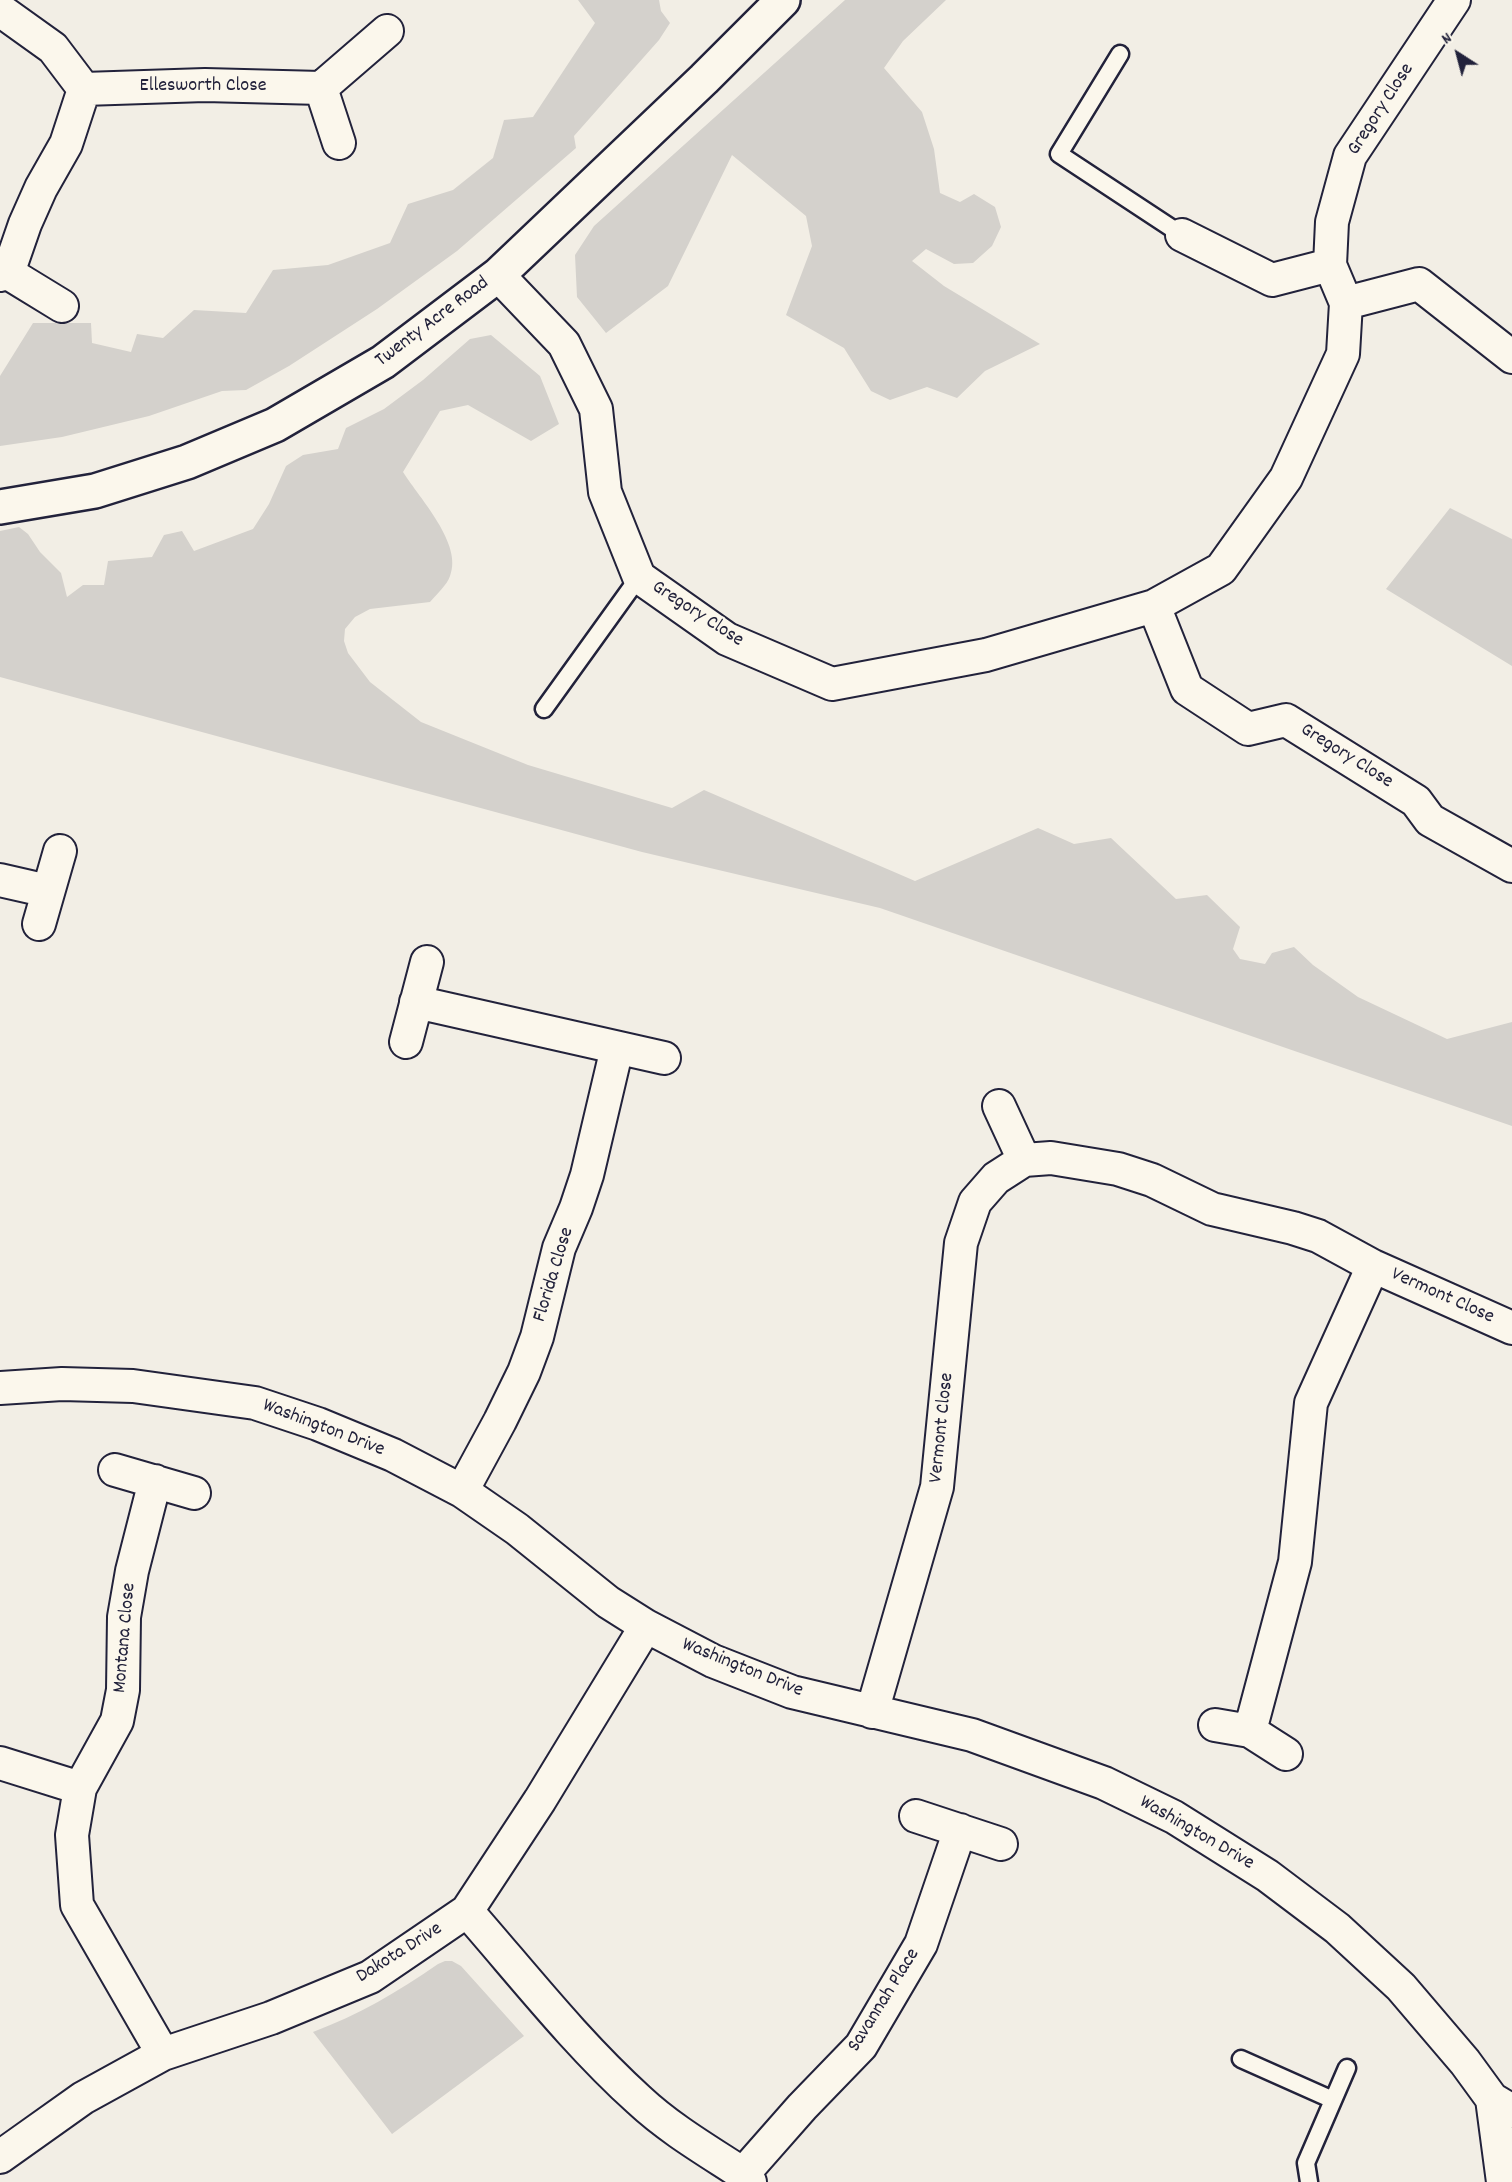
<!DOCTYPE html>
<html>
<head>
<meta charset="utf-8">
<style>
  body { margin:0 }
  #map { position:relative; width:1512px; height:2182px; overflow:hidden; background:#f2eee5; font-family:Dekko,sans-serif }
  canvas { display:block }
  .north { position:absolute; left:1428px; top:24px; width:60px; height:60px; -webkit-text-stroke:4px #fbf7ec; paint-order:stroke; rotate:324deg; font-size:16px; font-weight:700; line-height:24px; text-align:center; color:#22223b }
  .north::after { content:''; display:block; margin:auto; width:21px; height:27px; background:#22223b; clip-path:polygon(50% 0,100% 100%,50% 72%,0 100%) }
</style>
</head>
<body>
<div id="map">
<canvas width="1512" height="2182"></canvas>
<div class="north">N</div>
</div>
<script>
const c = document.querySelector('canvas').getContext('2d');
c.lineJoin = 'round';
function fill(path, color) {
  c.fillStyle = color;
  c.fill(path, 'evenodd');
}
function stroke(path, color, width, dash) {
  c.strokeStyle = color;
  c.lineWidth = width;
  c.lineCap = dash ? 'butt' : 'round';
  c.setLineDash(dash || []);
  c.stroke(path);
}
function write(font, color, halo, rows, align = 'center') {
  c.font = font + ' Dekko,sans-serif';
  c.lineWidth = 4.5;
  c.setLineDash([]);
  c.textBaseline = 'middle';
  c.strokeStyle = halo;
  c.fillStyle = color;
  for (const [text, x, y, turn = 0] of rows) {
    c.save();
    c.translate(x, y);
    c.rotate((+turn || 0) * Math.PI / 180);
    c.textAlign = isNaN(turn) ? turn : align;
    if (halo) c.strokeText(text, 0, 0);
    c.fillText(text, 0, 0);
    c.restore();
  }
}
const green = new Path2D(`
  M 578,0 L 659,0 L 661,11 L 670,23 L 659,40 L 574,136 L 576,148 L 457,251 L 377,309 L 289,366 L 246,390 L 222,391 L 149,416 L 62,437 L 0,446 L 0,376 L 33,323 L 91,323 L 92,343 L 131,352 L 137,334 L 163,338 L 194,310 L 246,313 L 273,270 L 328,265 L 390,243 L 408,204 L 453,190 L 493,158 L 504,120 L 533,117 L 595,23 Z
  M 845,0 L 946,0 L 903,41 L 884,68 L 922,112 L 934,149 L 940,193 L 960,202 L 974,194 L 995,207 L 1001,227 L 992,246 L 973,263 L 954,264 L 926,249 L 912,261 L 944,286 L 1040,344 L 985,371 L 957,398 L 927,387 L 890,400 L 871,391 L 844,348 L 786,315 L 812,246 L 806,216 L 732,155 L 668,286 L 606,333 L 577,297 L 575,255 L 594,226 Z
  M 491,335 L 540,376 L 559,424 L 531,441 L 468,405 L 440,411 L 403,472 C 420,499 463,544 450,576 C 447,585 436,595 430,602 L 370,609 L 355,617 L 345,629 L 344,641 L 348,653 L 370,682 L 421,722 L 528,765 L 672,808 L 704,790 L 915,881 L 1038,828 L 1074,844 L 1111,838 L 1176,899 L 1207,895 L 1240,927 L 1233,949 L 1240,959 L 1265,964 L 1272,953 L 1294,947 L 1313,965 L 1358,997 L 1447,1039 L 1512,1022 L 1512,1126 L 880,908 L 642,852 L 0,677 L 0,531 L 19,527 L 28,534 L 40,552 L 61,573 L 67,597 L 83,585 L 104,585 L 108,561 L 152,557 L 164,535 L 182,531 L 194,551 L 253,529 L 269,504 L 286,466 L 303,455 L 338,449 L 346,428 L 384,409 L 423,380 L 470,339 Z
  M 1450,508 L 1512,539 L 1512,666 L 1386,589 Z
  M 445,1961 L 452,1961 L 461,1966 L 524,2036 L 392,2134 L 313,2032 C 358,2015 398,1992 438,1964 Z`);
const service = new Path2D(`
  M 1120,54 L 1059,154 L 1182,235
  M 544,709 L 639,577
  M 1241,2059 L 1333,2100
  M 1309,2182 L 1306,2163 L 1347,2068`);
const minor = new Path2D(`
  M 0,10 L 53,48 L 84,89 L 205,85 L 321,88 L 387,31
  M 321,88 L 339,143
  M 1182,235 L 1272,280 L 1330,265
  M 8,273 L 25,224 L 41,188 L 66,144 L 84,89
  M 0,275 L 8,273 L 62,306
  M 498,275 L 564,344 L 596,409 L 605,492 L 639,577 L 727,639 L 832,684 L 986,655 L 1154,606 L 1221,569 L 1286,478 L 1343,354 L 1346,303 L 1330,265 L 1332,222 L 1350,156 L 1454,0
  M 1346,303 L 1419,284 L 1512,357
  M 1154,606 L 1187,689 L 1248,729 L 1286,720 L 1416,801 L 1430,820 L 1512,866
  M 0,880 L 48,891
  M 39,924 L 60,851
  M 416,1002 L 664,1058
  M 406,1042 L 427,962
  M 1024,1160 L 1051,1158 L 1118,1169 L 1152,1180 L 1212,1209 L 1293,1228 L 1318,1236 L 1373,1266 L 1512,1328
  M 0,1388 L 62,1384 L 133,1386 L 255,1403 L 318,1424 L 393,1455 L 462,1491 L 517,1529 L 608,1602 L 646,1626 L 713,1661 L 792,1692 L 972,1735 L 1104,1783 L 1174,1817 L 1268,1876 L 1337,1928 L 1401,1987 L 1465,2062 L 1492,2099 L 1512,2111
  M 115,1470 L 194,1493
  M 155,1481 L 132,1571 L 124,1617 L 123,1690 L 117,1721 L 80,1788 L 72,1835 L 77,1905 L 163,2054
  M 462,1491 L 500,1421 L 524,1372 L 537,1337 L 559,1248 L 576,1208 L 587,1175 L 617,1048
  M 872,1712 L 937,1487 L 961,1243 L 975,1202 L 996,1178 L 1024,1160 L 999,1106
  M 1215,1725 L 1250,1731 L 1286,1754
  M 1250,1731 L 1295,1562 L 1311,1403 L 1373,1266
  M 0,1763 L 80,1788
  M 916,1816 L 1001,1844
  M 467,1911 C 523,1975 576,2043 639,2100 C 670,2129 708,2151 743,2174 L 750,2182
  M 1492,2099 L 1503,2182
  M 0,2157 L 83,2098 L 163,2054 L 271,2018 L 370,1977 L 467,1911 L 540,1800 L 646,1626
  M 743,2174 L 802,2107 L 861,2046 L 921,1944 L 960,1830`);
const tertiary = new Path2D(`
  M 0,507 L 95,491 L 187,462 L 275,425 L 383,362 L 498,275 L 704,79 L 783,0`);
const streetNames = [
  ["Ellesworth Close",203,87],
  ["Gregory Close",1382,110,-57],
  ["Twenty Acre Road",433,323,-37],
  ["Gregory Close",697,615,33],
  ["Gregory Close",1346,757,32],
  ["Florida Close",555,1275,-73],
  ["Vermont Close",1442,1297,24],
  ["Vermont Close",943,1428,-84],
  ["Washington Drive",323,1429,21],
  ["Montana Close",126,1638,-85],
  ["Washington Drive",742,1669,22],
  ["Washington Drive",1196,1834,30],
  ["Dakota Drive",400,1954,-32],
  ["Savannah Place",885,2001,-58]
];
fill(green, '#d4d1cc');
stroke(service, '#22223b', 21);
stroke(minor, '#22223b', 36);
stroke(tertiary, '#22223b', 38);
stroke(service, '#fbf7ec', 16);
stroke(minor, '#fbf7ec', 32);
stroke(tertiary, '#fbf7ec', 33);
write('20px', '#22223b', '#fbf7ec', streetNames);
</script>
</body>
</html>
